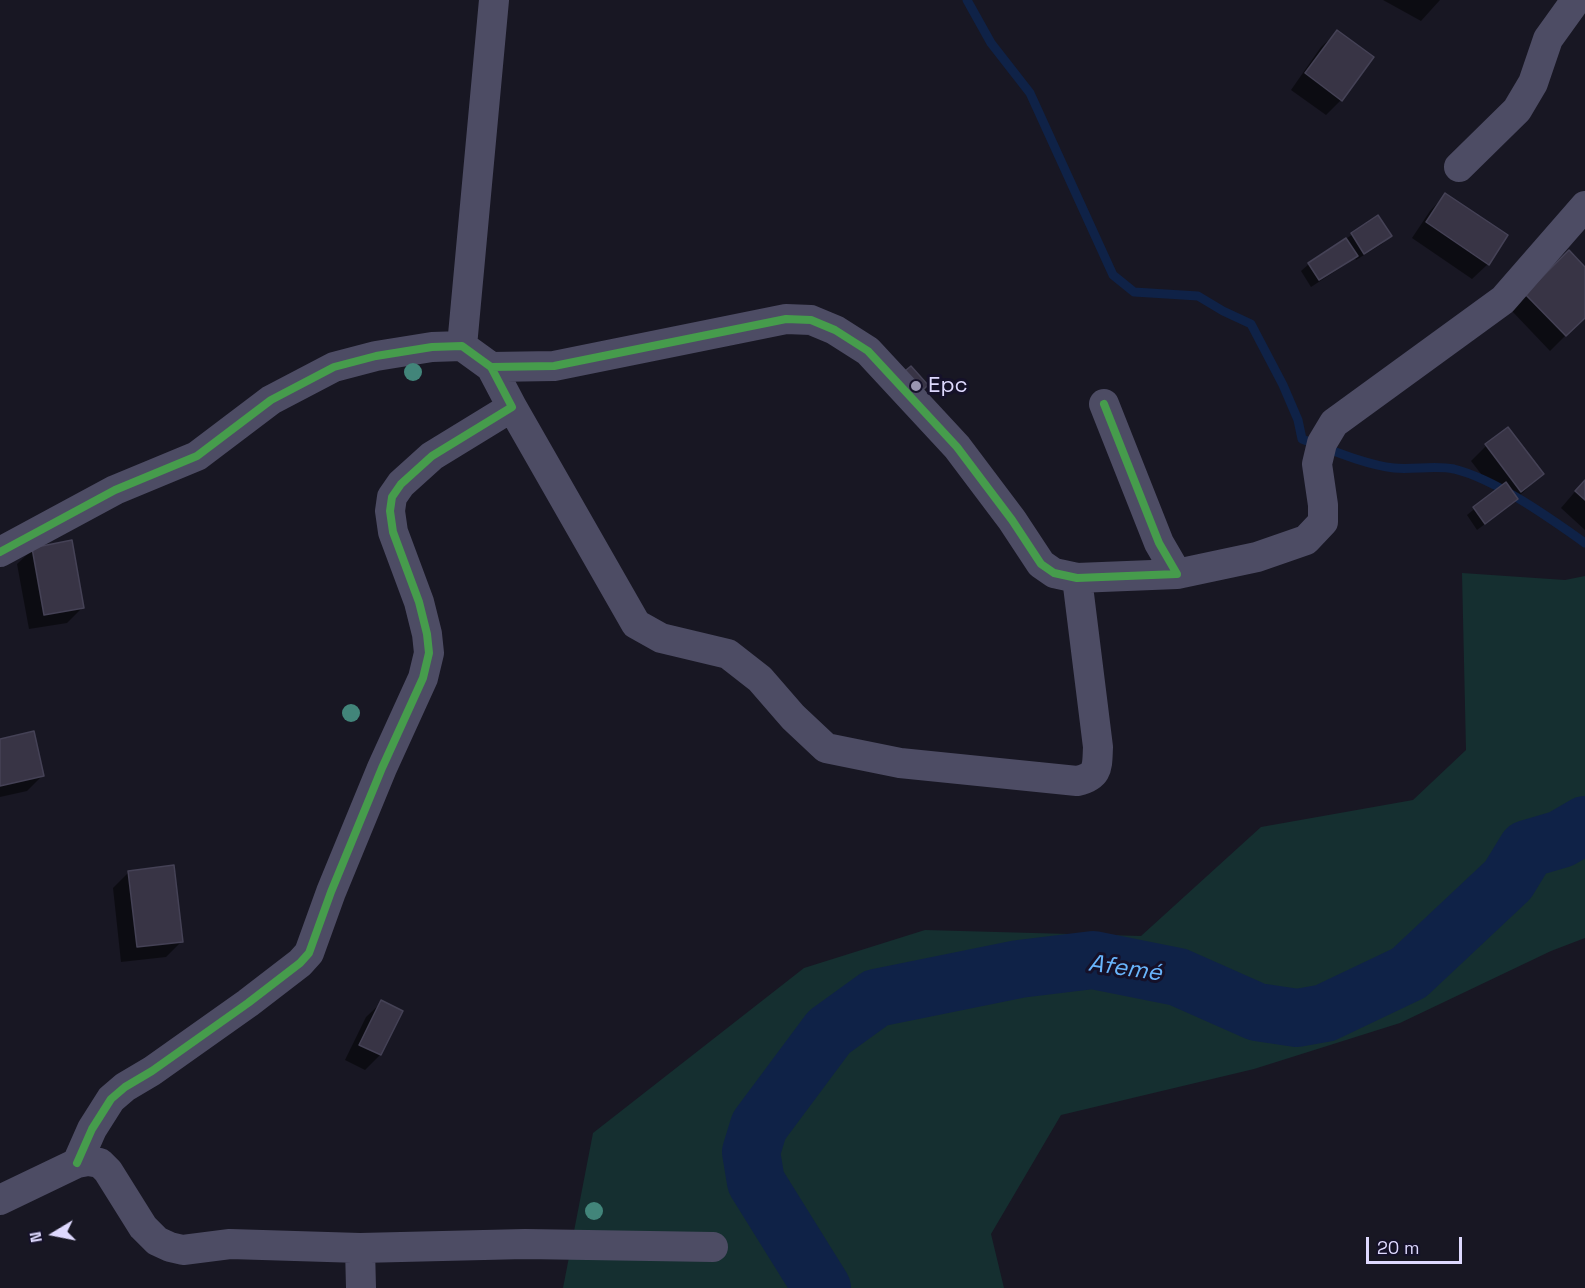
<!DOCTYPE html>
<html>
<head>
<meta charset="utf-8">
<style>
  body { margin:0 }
  #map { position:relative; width:1585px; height:1288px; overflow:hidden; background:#181723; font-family:"Space Grotesk",sans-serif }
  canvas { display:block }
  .north { position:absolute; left:24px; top:1204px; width:60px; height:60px; -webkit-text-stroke:4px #151129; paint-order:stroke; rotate:260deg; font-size:16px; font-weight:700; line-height:24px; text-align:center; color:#ded9fe }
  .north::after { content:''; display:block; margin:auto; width:21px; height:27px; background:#ded9fe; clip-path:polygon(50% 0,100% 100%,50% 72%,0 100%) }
  .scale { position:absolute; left:1366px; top:1237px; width:96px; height:27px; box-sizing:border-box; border:3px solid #ded9fe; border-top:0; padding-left:8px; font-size:18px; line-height:21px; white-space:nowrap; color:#ded9fe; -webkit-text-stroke:4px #151129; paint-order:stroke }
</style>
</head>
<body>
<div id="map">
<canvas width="1585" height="1288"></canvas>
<div class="north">N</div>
<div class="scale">20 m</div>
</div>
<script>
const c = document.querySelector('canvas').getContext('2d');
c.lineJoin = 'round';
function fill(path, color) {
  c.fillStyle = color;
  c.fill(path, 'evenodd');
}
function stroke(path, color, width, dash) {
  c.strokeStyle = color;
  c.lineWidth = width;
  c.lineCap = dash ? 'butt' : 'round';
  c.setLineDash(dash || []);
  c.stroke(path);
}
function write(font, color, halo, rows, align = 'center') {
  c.font = font + ' "Space Grotesk",sans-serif';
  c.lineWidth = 6;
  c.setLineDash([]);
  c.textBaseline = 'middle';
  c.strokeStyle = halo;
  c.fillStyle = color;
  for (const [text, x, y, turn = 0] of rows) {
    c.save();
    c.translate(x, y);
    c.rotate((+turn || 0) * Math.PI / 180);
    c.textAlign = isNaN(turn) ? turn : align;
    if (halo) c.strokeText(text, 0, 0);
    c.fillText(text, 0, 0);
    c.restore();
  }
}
const green = new Path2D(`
  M 1462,573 L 1565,580 L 1585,576 L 1585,938 L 1551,951 L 1400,1023 L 1254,1069 L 1061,1115 L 991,1234 L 1004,1288 L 563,1288 L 593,1133 L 804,968 L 925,930 L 1141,936 L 1261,827 L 1413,800 L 1466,750 Z`);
const shadow = new Path2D(`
  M 1383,0 L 1440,0 L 1421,21 Z
  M 1337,32 L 1341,100 L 1326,115 L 1291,90 L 1321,47 Z
  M 1445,195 L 1488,264 L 1472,279 L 1412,238 L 1430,211 Z
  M 1378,217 L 1390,236 L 1382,244 L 1356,260 L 1354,257 L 1348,263 L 1311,287 L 1301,271 L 1309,264 Z
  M 1569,252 L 1585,269 L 1585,316 L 1550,351 L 1511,310 Z
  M 1486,446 L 1542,474 L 1509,506 L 1477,530 L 1467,515 L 1495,492 L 1471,461 Z
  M 1585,480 L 1585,530 L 1561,508 Z
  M 33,549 L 83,607 L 67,623 L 29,629 L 17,564 Z
  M 0,740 L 43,775 L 27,791 L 0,797 Z
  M 129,872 L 181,942 L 166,957 L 121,962 L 113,888 Z
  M 382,1002 L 401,1011 L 380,1055 L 365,1070 L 345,1060 L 366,1017 Z`);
const stream = new Path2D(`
  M 967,0 L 991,43 L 1030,93 L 1113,275 L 1134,292 L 1198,296 L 1223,311 L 1251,324 L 1283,385 L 1298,420 L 1302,439 C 1329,449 1365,465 1394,468 C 1413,470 1435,465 1454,469 C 1495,479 1550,518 1585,543`);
const river = new Path2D(`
  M 822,1288 L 756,1182 L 751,1152 L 759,1126 L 829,1032 L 876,998 L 1019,969 L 1093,960 L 1178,977 L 1257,1012 L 1297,1018 L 1325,1013 L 1409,973 L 1508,880 L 1527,849 L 1561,839 L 1585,825`);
const building = new Path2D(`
  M 1337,30 L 1374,57 L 1342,101 L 1305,73 Z
  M 1445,193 L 1508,235 L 1489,265 L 1426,222 Z
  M 1378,215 L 1392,236 L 1364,254 L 1351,233 Z
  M 1346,238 L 1358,256 L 1319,280 L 1308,263 Z
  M 1569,250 L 1585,267 L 1585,318 L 1566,336 L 1525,294 Z
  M 911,366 L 928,385 L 918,395 L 900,375 Z
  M 1508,427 L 1544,474 L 1521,492 L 1485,444 Z
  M 1585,480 L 1585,500 L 1575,491 Z
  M 1506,482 L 1518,499 L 1485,524 L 1473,507 Z
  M 72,540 L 84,608 L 44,615 L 32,548 Z
  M 34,731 L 44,776 L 0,786 L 0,739 Z
  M 174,865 L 183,942 L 137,947 L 128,871 Z
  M 381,1000 L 403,1011 L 381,1055 L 359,1045 Z`);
const street = new Path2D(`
  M 1459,167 L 1517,110 L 1533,83 L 1548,39 L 1576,0
  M 462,346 L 494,0
  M 512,407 L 636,624 L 661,638 L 728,654 L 760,679 L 793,717 L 826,748 L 900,763 L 1077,781 C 1099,776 1097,767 1098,747 L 1077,578
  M 0,552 L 115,490 L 197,456 L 271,400 L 334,367 L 376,356 L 432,347 L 462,346 L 491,367 L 554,366 L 786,319 L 811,320 L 835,330 L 868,351 L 957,447 L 1012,520 L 1041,564 L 1054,573 L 1077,578 L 1177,574 L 1159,543 L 1104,404
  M 1177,574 L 1257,557 L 1306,540 L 1323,522 L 1323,505 L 1317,464 L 1322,443 L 1334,423 L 1503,300 L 1585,206
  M 77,1163 L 92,1129 L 111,1099 L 125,1087 L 152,1071 L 248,1003 L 300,963 L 309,953 L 331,892 L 382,768 L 423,678 L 429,653 L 427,634 L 419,602 L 393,532 L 390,511 L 392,497 L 401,484 L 432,456 L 512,407 L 491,367
  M 0,1200 L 77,1163 L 88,1161 L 100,1163 L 108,1171 L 143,1227 L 157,1241 L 170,1247 L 183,1250 L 230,1244 L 360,1248 L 525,1244 L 713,1247
  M 360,1248 L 361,1288`);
const cycleway = new Path2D(`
  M 0,552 L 115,490 L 197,456 L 271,400 L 334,367 L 376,356 L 432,347 L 462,346 L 491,367 L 554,366 L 786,319 L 811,320 L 835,330 L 868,351 L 957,447 L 1012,520 L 1041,564 L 1054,573 L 1077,578 L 1177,574 L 1159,543 L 1104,404
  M 77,1163 L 92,1129 L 111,1099 L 125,1087 L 152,1071 L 248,1003 L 300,963 L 309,953 L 331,892 L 382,768 L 423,678 L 429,653 L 427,634 L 419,602 L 393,532 L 390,511 L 392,497 L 401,484 L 432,456 L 512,407 L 491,367`);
const trees = [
  [413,372],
  [351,713],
  [594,1211]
];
const markers = [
  [916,386,6,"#9995b1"]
];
const poiNames = [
  ["Epc",928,386]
];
const waterNames = [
  ["Afemé",1125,969,8]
];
fill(green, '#152f30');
fill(shadow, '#0007');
stroke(stream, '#0f2247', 9);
stroke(river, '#0f2247', 58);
fill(building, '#383445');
stroke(building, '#454256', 1.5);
stroke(street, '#4d4c64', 30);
stroke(cycleway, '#469c4c', 8);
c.fillStyle = '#42857a';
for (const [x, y] of trees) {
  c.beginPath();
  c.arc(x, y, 9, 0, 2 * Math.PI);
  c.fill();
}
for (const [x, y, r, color] of markers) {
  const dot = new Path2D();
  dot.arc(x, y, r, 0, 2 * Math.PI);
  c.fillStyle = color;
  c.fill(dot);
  stroke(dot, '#151129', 2);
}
write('22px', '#ded9fe', '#151129', poiNames, 'left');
write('italic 24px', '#69b5fc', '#151129', waterNames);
</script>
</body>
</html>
